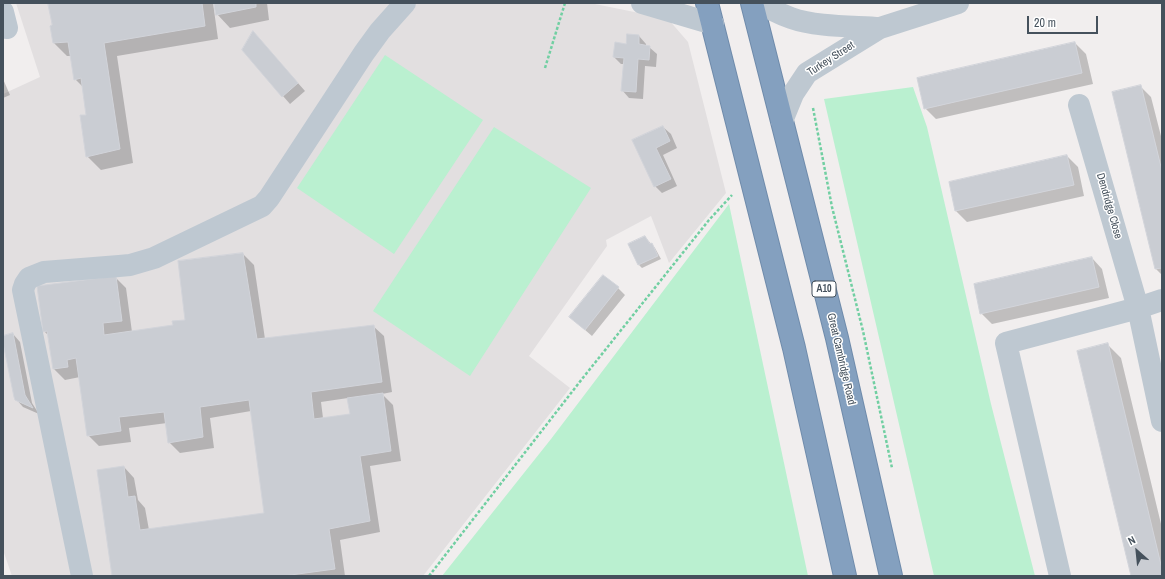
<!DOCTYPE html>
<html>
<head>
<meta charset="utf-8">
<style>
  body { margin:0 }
  #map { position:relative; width:1165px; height:579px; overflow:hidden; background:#f1eeee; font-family:"Archivo Narrow",sans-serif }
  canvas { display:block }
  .frame { position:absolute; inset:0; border:4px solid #45515c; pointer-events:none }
  .north { position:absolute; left:1117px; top:531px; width:40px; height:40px; -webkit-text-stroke:3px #fff; paint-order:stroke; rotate:333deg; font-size:11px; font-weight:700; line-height:16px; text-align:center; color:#45515c }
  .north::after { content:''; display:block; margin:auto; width:14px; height:18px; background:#45515c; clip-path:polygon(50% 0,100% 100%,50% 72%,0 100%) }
  .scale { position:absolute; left:1027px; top:16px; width:71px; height:18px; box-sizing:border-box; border:2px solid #45515c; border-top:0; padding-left:5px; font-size:12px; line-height:14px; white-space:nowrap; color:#45515c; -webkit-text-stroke:3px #fff; paint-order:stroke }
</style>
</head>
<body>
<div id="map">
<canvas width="1165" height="579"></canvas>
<div class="frame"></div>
<div class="north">N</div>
<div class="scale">20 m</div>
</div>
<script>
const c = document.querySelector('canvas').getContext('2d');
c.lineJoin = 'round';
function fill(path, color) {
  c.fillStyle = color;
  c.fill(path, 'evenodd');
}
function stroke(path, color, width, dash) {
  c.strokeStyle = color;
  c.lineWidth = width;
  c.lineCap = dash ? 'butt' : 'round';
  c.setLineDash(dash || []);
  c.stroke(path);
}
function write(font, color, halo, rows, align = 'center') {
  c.font = font + ' "Archivo Narrow",sans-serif';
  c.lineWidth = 3;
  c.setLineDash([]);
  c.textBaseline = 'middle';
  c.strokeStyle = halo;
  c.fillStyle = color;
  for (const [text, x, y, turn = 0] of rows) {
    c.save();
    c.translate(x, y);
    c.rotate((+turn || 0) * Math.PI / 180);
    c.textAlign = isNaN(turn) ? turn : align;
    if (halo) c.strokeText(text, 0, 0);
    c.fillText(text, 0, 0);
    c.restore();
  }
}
const education = new Path2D(`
  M 16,3 L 590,3 L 654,16 L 669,20 L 688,42 L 726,193 L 669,263 L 651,216 L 606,240 L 607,246 L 529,356 L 570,388 L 423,576 L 12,576 L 3,550 L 3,94 L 40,77 Z`);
const green = new Path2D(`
  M 385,55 L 483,120 L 394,254 L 297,188 Z
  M 913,87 L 927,127 L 991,404 L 1035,576 L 934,576 L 824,99 Z
  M 494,127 L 591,188 L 470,376 L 373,311 Z
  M 729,204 L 808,576 L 442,576 L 551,439 Z`);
const shadow = new Path2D(`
  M 49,3 L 213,3 L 218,39 L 117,56 L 133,163 L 101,170 L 87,156 L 87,115 L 83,87 L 75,79 L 72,56 L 67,56 L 54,43 L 53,26 Z
  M 215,3 L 267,3 L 269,20 L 230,28 L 217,14 Z
  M 639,36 L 646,44 L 646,46 L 649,47 L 657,54 L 656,67 L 645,66 L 643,99 L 629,98 L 622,90 L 624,64 L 621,64 L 614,57 Z
  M 260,40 L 305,91 L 290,104 L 283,96 Z
  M 1075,43 L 1086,54 L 1093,84 L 936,119 L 925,108 Z
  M 3,79 L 10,95 L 3,98 Z
  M 1140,86 L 1151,97 L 1162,140 L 1162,275 L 1156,269 Z
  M 663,127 L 671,134 L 677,148 L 663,155 L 677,186 L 662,193 L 655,186 L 634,141 Z
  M 1067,156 L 1078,167 L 1084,196 L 967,222 L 956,211 L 950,182 Z
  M 645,237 L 655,248 L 661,259 L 642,268 L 639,265 L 629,245 Z
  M 243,254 L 254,265 L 265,339 L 373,326 L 384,336 L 392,392 L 382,394 L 393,405 L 401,461 L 370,466 L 380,532 L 340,540 L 345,576 L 113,576 L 124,467 L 134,478 L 138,500 L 145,508 L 149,530 L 265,514 L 251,411 L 210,418 L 214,448 L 180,453 L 169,442 L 167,423 L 129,428 L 131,442 L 99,446 L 88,435 L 80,377 L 65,380 L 54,369 L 49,336 L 44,331 L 115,277 L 126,288 L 132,332 L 174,326 L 186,320 ZM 348,398 L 351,414 L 323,418 L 321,402 Z
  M 1092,258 L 1102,269 L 1109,298 L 992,324 L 981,313 Z
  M 618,288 L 625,295 L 592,336 L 570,317 Z
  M 13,334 L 20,342 L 32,403 L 39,414 L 23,407 L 16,399 L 3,338 L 3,337 Z
  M 1108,345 L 1121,358 L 1162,528 L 1162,576 L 1132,576 Z`);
const building = new Path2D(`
  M 48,3 L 202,3 L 205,26 L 104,43 L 120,149 L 86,157 L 80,115 L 86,115 L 81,78 L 74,80 L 68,42 L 53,43 L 50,26 L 52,25 Z
  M 214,3 L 256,3 L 256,7 L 216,15 Z
  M 253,31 L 298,83 L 282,97 L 242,50 Z
  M 627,34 L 639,35 L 639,44 L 650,46 L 649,60 L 638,59 L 636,92 L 621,91 L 624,58 L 613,57 L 615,42 L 626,44 Z
  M 1075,42 L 1082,73 L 924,109 L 917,78 Z
  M 1141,85 L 1162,171 L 1162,268 L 1155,269 L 1112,92 Z
  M 663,126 L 670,141 L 656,148 L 671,179 L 654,187 L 632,140 Z
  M 1067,155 L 1074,185 L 955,211 L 949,182 Z
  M 645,236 L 650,244 L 652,243 L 658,256 L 638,265 L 628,244 Z
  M 243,253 L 257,339 L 374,325 L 382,382 L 311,392 L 314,419 L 350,414 L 347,398 L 383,393 L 391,451 L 360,456 L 370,521 L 329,529 L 335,569 L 283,576 L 112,576 L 97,470 L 124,466 L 128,497 L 135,496 L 140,530 L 264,513 L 249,400 L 200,407 L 203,437 L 168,443 L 164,412 L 119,417 L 121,431 L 87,436 L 76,358 L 67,360 L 68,367 L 53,369 L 47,331 L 43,332 L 37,286 L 116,276 L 122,321 L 103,323 L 104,335 L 173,325 L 172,321 L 185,320 L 178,261 Z
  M 1092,257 L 1099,287 L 980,314 L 974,284 Z
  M 603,275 L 619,287 L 585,330 L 569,317 Z
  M 13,333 L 25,395 L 33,408 L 15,400 L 14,397 L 3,343 L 3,336 Z
  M 1108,343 L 1162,569 L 1162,576 L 1131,576 L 1077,351 Z`);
const path = new Path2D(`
  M 545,68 L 565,3
  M 813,108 L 832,207 L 863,331 L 892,468
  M 429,576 L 582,379 L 709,220 L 732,195`);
const minor = new Path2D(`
  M 642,3 L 713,24
  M 760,3 C 770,9 780,14 791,18 C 816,27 853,26 880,28
  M 3,12 L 7,28
  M 1079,105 L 1138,308 L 1162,421
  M 782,121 L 793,94 L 807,73 L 880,28 L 958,3
  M 82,576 L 23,290 L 25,284 L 29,278 L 44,272 L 119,266 L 130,265 L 154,258 L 262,206 L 269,198 L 364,53 L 380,31 L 405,3
  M 1060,576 L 1006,343 L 1138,308 L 1162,300`);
const highway = new Path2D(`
  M 707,3 L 794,348 L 845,576
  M 752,3 L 837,338 L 891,576`);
const shields = [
  [824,289,24]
];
const shieldNames = [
  ["A10",824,289]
];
const streetNames = [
  ["Turkey Street",831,59,-33],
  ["Dendridge Close",1109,206,74],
  ["Great Cambridge Road",841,359,77]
];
fill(education, '#e2dfe0');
fill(green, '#baf0d0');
fill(shadow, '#0003');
fill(building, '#cacdd3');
stroke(building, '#d2d4da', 1);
stroke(highway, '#6f8bab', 24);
stroke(path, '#71cfa2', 2.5, [3, 2]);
stroke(minor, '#bec8d1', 22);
stroke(highway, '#84a0bf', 22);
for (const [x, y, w] of shields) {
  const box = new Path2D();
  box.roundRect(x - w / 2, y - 8, w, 16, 3);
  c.fillStyle = '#fff';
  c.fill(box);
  stroke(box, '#45515c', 1);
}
write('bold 10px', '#45515c', null, shieldNames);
write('11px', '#45515c', '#fff', streetNames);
</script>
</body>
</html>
